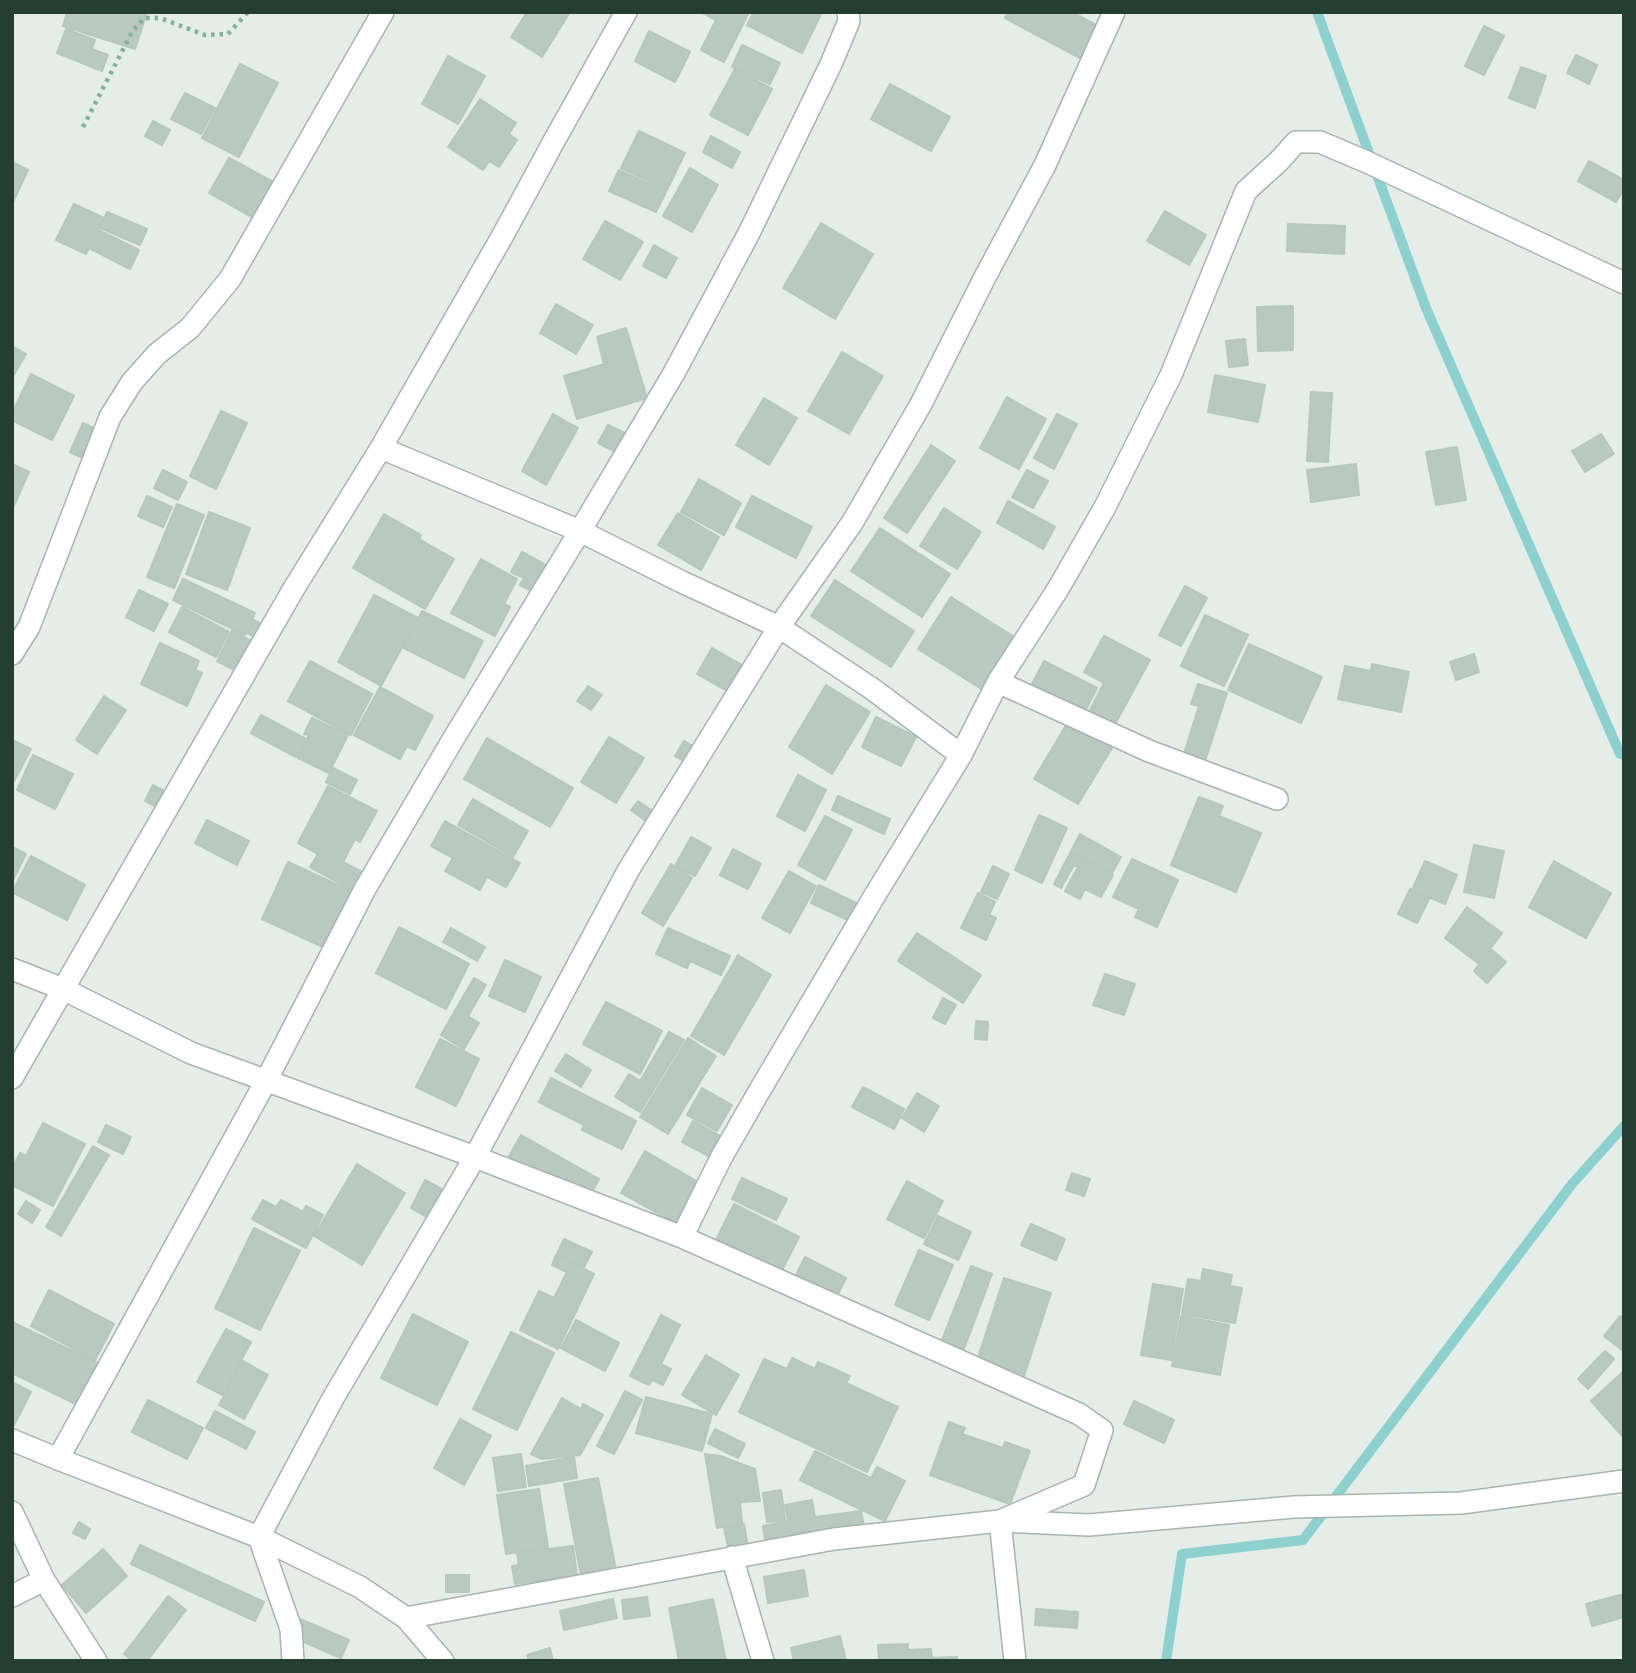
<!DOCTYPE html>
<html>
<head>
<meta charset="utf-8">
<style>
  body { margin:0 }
  #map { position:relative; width:1636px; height:1673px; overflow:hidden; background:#e4ede7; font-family:"Archivo Narrow",sans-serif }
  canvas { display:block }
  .frame { position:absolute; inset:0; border:14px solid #243f32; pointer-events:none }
</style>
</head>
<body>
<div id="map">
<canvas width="1636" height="1673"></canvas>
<div class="frame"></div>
</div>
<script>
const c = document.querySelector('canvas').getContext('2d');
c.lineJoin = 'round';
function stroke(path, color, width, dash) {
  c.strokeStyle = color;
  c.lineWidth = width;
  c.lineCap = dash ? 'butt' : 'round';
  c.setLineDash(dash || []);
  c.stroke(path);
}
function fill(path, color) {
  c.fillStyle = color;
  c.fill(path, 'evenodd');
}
const stream = new Path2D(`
  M 1317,12 L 1426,308 L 1620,754 L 1624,755
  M 1166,1661 L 1182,1554 L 1303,1540 L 1572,1184 L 1624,1126`);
const building = new Path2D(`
  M 67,12 L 147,12 L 135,49 L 63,26 Z
  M 527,12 L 570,12 L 542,57 L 511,37 Z
  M 701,12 L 749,12 L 724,62 L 701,50 L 716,20 Z
  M 754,12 L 822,12 L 802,53 L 747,25 Z
  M 1008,12 L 1072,12 L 1107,31 L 1089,63 L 1005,18 Z
  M 1484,26 L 1504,36 L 1484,75 L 1465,66 Z
  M 66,29 L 95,40 L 92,49 L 108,55 L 102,71 L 57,53 Z
  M 649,31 L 690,52 L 675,82 L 635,61 Z
  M 742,45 L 780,63 L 770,84 L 732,67 Z
  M 1576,55 L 1597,65 L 1589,84 L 1567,73 Z
  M 448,56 L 485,76 L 458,124 L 422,104 Z
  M 240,64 L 278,83 L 239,157 L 202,138 Z
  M 1521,67 L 1546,76 L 1535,108 L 1509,98 Z
  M 735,69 L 772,89 L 748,135 L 710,115 Z
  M 890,84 L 950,117 L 931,151 L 871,119 Z
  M 185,93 L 215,108 L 201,134 L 171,119 Z
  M 480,99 L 516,123 L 509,134 L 517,140 L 499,167 L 489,161 L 483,170 L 448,147 Z
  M 153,121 L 170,130 L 162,145 L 145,136 Z
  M 639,131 L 685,153 L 667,190 L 621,168 Z
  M 711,136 L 740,152 L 732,168 L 703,152 Z
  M 229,158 L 275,183 L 255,219 L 209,193 Z
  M 1589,161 L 1624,180 L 1624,189 L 1616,202 L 1578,181 Z
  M 12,162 L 28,170 L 13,202 L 12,201 Z
  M 690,168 L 718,185 L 692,232 L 663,216 Z
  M 619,170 L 666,192 L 656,212 L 609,191 Z
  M 74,204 L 104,218 L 86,254 L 56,240 Z
  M 1165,211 L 1206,235 L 1189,265 L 1147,241 Z
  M 107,212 L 147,229 L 140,245 L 100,228 Z
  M 605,221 L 643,242 L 620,280 L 583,259 Z
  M 821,223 L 873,254 L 835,319 L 783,288 Z
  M 1288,224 L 1345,226 L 1344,254 L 1287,251 Z
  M 98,230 L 139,250 L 130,269 L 89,248 Z
  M 654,245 L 677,258 L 666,278 L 643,266 Z
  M 556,304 L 593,325 L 576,354 L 540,333 Z
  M 1293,306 L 1293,350 L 1258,351 L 1257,307 Z
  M 626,328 L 647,398 L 577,419 L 564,376 L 604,364 L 597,337 Z
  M 1245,339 L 1248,365 L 1229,367 L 1226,341 Z
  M 12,346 L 26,354 L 12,378 Z
  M 842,352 L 883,376 L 849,434 L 808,411 Z
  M 31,374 L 74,396 L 52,440 L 12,420 L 12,413 Z
  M 1215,375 L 1265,385 L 1258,422 L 1208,412 Z
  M 1311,392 L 1332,393 L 1328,462 L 1307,461 Z
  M 1007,397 L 1046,419 L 1019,469 L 980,448 Z
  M 764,398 L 797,418 L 769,465 L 736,445 Z
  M 221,411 L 247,423 L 216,489 L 190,476 Z
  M 553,414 L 578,428 L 546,485 L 522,471 Z
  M 1057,414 L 1077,424 L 1054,469 L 1034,458 Z
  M 83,423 L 110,435 L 96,464 L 70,452 Z
  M 608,425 L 631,436 L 622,455 L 598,443 Z
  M 1601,434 L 1614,454 L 1585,472 L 1572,451 Z
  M 931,445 L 955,461 L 907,533 L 884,518 Z
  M 1457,447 L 1466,500 L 1436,505 L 1426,452 Z
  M 12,464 L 29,472 L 12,510 Z
  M 1356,464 L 1359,495 L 1311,502 L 1307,470 Z
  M 163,470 L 187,482 L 178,500 L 154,488 Z
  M 1027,470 L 1048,481 L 1033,508 L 1012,497 Z
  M 699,479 L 741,503 L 724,535 L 681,512 Z
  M 147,496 L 172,507 L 163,527 L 138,516 Z
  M 752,496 L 812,527 L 796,558 L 736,527 Z
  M 1008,501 L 1055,527 L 1043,549 L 997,523 Z
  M 177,504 L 204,515 L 174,588 L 147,577 Z
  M 944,508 L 981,532 L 957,569 L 920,546 Z
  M 209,512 L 250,528 L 227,590 L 186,574 Z
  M 678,513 L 719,537 L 701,570 L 658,545 Z
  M 384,514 L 421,535 L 419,539 L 454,559 L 425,609 L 353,568 Z
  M 880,528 L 950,574 L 922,617 L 851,571 Z
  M 522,552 L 555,570 L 541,596 L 520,585 L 524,578 L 511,572 Z
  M 481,559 L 517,579 L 504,604 L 510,607 L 495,636 L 451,613 Z
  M 183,579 L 255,613 L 245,635 L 173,600 Z
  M 835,580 L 914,631 L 891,667 L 811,616 Z
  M 1185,586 L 1207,598 L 1181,646 L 1159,635 Z
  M 139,590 L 168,604 L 154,631 L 126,617 Z
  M 374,595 L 418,618 L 381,686 L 338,662 Z
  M 951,597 L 1016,638 L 983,690 L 918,649 Z
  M 182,607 L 229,632 L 216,657 L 169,632 Z
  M 422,611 L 483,641 L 464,678 L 404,648 Z
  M 1205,615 L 1248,635 L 1224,686 L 1181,666 Z
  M 254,620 L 277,633 L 270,646 L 247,633 Z
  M 232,631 L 261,646 L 246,676 L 217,661 Z
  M 1104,636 L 1150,660 L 1114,726 L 1089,712 L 1104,683 L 1084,672 Z
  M 160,643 L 199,661 L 195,670 L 202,673 L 187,706 L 141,684 Z
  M 1249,644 L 1322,677 L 1301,723 L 1228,690 Z
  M 712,648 L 742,665 L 727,691 L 697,674 Z
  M 1474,654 L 1479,672 L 1456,680 L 1450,662 Z
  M 310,661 L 372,694 L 351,735 L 288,701 Z
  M 1044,661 L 1097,688 L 1084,713 L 1031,686 Z
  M 1372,664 L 1409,672 L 1401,712 L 1338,699 L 1345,666 L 1371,671 Z
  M 1198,684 L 1227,693 L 1204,764 L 1183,757 L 1199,706 L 1191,704 Z
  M 826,685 L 870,712 L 832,774 L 789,747 Z
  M 588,686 L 602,695 L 591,710 L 577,701 Z
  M 380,687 L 433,716 L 415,750 L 407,746 L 400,759 L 354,735 Z
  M 104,696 L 126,710 L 97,754 L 76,740 Z
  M 261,715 L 306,739 L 296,757 L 251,733 Z
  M 876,717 L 916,737 L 901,766 L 862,747 Z
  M 312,718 L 348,735 L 329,773 L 298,758 L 309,735 L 304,734 Z
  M 1068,722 L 1112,748 L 1078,804 L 1034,779 Z
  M 609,737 L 644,758 L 616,803 L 581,782 Z
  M 487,738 L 573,788 L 550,827 L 464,779 Z
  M 12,740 L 31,749 L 12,785 Z
  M 684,741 L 707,754 L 699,769 L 675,756 Z
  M 33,755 L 73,774 L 55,809 L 17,790 Z
  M 333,768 L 357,780 L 350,794 L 326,782 Z
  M 798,775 L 826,790 L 805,831 L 777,816 Z
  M 153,785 L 179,799 L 170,815 L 145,801 Z
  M 328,786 L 377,811 L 360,842 L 355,839 L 343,862 L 364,873 L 354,891 L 310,867 L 318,854 L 298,843 Z
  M 838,796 L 890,819 L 884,834 L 832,810 Z
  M 1199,797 L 1223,806 L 1219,816 L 1261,833 L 1236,892 L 1171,865 Z
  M 473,799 L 528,831 L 513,857 L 458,825 Z
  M 638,801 L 654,812 L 647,822 L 631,810 Z
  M 1039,815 L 1067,828 L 1042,883 L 1015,870 Z
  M 825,816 L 852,830 L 825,880 L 798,865 Z
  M 207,820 L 249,841 L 237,865 L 195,843 Z
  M 445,821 L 520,863 L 506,887 L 487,877 L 480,890 L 445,871 L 453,858 L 431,846 Z
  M 1080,834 L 1121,857 L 1112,873 L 1071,851 Z
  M 691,837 L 711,848 L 695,876 L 675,866 Z
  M 1474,845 L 1504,851 L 1494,898 L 1464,892 Z
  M 12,847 L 26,854 L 12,882 Z
  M 733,849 L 761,864 L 748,889 L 720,875 Z
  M 1070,853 L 1113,875 L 1101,897 L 1085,889 L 1080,899 L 1065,891 L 1078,867 L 1074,865 L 1061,888 L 1054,884 Z
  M 31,856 L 85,885 L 67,920 L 12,892 Z
  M 1132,859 L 1178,880 L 1157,927 L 1135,917 L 1139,909 L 1113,897 Z
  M 1425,861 L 1457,875 L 1445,904 L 1412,890 Z
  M 1554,861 L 1611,893 L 1586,938 L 1529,907 Z
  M 288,862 L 362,896 L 336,953 L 262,919 Z
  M 671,864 L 692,878 L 663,926 L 642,913 Z
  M 993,866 L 1009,874 L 997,899 L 981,892 Z
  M 789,871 L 816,886 L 790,933 L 762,918 Z
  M 819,885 L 860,905 L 852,922 L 811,903 Z
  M 1410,889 L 1429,899 L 1417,923 L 1398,914 Z
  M 978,893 L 995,902 L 989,915 L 996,918 L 986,940 L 961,928 Z
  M 1467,907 L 1502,933 L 1479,964 L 1445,938 Z
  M 399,927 L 469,964 L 446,1009 L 376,973 Z
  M 451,928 L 485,947 L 477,961 L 443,942 Z
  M 668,928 L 730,956 L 721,975 L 690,961 L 687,968 L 656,954 Z
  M 917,933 L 981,975 L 963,1003 L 898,961 Z
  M 1492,950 L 1506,962 L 1487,983 L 1474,971 Z
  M 738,955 L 771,975 L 724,1055 L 691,1036 Z
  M 505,960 L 541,977 L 525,1012 L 489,996 Z
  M 1105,974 L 1135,984 L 1124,1015 L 1093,1005 Z
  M 474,978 L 486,985 L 468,1016 L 479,1023 L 464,1049 L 441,1035 Z
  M 943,998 L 956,1005 L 945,1024 L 933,1018 Z
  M 606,1002 L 662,1031 L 640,1074 L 583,1044 Z
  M 976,1021 L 988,1022 L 987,1040 L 975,1039 Z
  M 669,1032 L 684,1040 L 640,1112 L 615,1097 L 629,1074 L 640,1081 Z
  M 688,1038 L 716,1056 L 668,1134 L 640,1117 Z
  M 440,1039 L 479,1059 L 456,1106 L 416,1087 Z
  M 566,1054 L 591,1070 L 581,1087 L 555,1071 Z
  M 551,1078 L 636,1121 L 622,1149 L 582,1130 L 584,1125 L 539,1102 Z
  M 863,1087 L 904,1109 L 894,1129 L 852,1107 Z
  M 702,1088 L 732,1105 L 717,1131 L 687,1115 Z
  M 917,1093 L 939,1106 L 924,1132 L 902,1118 Z
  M 693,1121 L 733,1143 L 722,1163 L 682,1142 Z
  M 43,1123 L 85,1144 L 53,1206 L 12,1185 L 12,1168 L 20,1153 L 26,1156 Z
  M 106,1125 L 131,1137 L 123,1154 L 98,1142 Z
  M 521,1135 L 599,1179 L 585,1204 L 507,1160 Z
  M 93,1146 L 109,1155 L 61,1236 L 46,1227 Z
  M 645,1151 L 698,1182 L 675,1223 L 621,1193 Z
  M 357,1164 L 405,1193 L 362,1265 L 314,1236 Z
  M 1072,1173 L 1090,1179 L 1084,1196 L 1066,1190 Z
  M 742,1178 L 787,1199 L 776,1220 L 732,1199 Z
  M 425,1180 L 447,1192 L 432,1220 L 411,1208 Z
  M 907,1181 L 943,1201 L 924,1238 L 887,1219 Z
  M 263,1200 L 276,1207 L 281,1200 L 303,1212 L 306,1206 L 323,1215 L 306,1248 L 252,1219 Z
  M 26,1201 L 40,1210 L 32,1223 L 18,1214 Z
  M 734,1204 L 799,1237 L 779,1276 L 714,1244 Z
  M 938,1216 L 971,1232 L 958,1260 L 924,1244 Z
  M 1031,1224 L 1065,1239 L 1056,1260 L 1021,1245 Z
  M 254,1228 L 300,1251 L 260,1330 L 215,1308 Z
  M 564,1239 L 592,1252 L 584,1267 L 557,1254 Z
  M 919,1250 L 953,1265 L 929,1320 L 895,1305 Z
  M 556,1255 L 594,1274 L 558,1349 L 520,1330 L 539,1291 L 554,1298 L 567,1272 L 552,1265 Z
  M 805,1257 L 846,1278 L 833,1304 L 792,1283 Z
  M 971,1266 L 992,1274 L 964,1349 L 942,1340 Z
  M 1203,1269 L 1232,1275 L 1230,1286 L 1242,1288 L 1235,1323 L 1182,1314 L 1188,1279 L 1201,1281 Z
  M 1004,1278 L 1051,1293 L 1021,1385 L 974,1370 Z
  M 1153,1284 L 1183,1289 L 1171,1360 L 1141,1355 Z
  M 49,1290 L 114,1324 L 95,1360 L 31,1326 Z
  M 413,1314 L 468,1342 L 437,1405 L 381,1378 Z
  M 661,1315 L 680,1325 L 661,1364 L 671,1369 L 663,1385 L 652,1380 L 649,1385 L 630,1376 Z
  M 1181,1316 L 1229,1325 L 1220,1375 L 1172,1366 Z
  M 1620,1316 L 1624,1318 L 1623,1351 L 1604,1336 Z
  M 576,1320 L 619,1343 L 605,1371 L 561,1348 Z
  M 12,1322 L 102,1365 L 82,1407 L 12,1373 Z
  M 226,1329 L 251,1342 L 223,1395 L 197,1382 Z
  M 511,1332 L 554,1353 L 517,1430 L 473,1409 Z
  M 1605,1351 L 1614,1359 L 1588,1389 L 1578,1379 Z
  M 706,1355 L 739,1375 L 716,1415 L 682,1395 Z
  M 792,1358 L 815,1369 L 818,1362 L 850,1376 L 846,1383 L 898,1407 L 867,1472 L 739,1412 L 764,1359 L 787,1369 Z
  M 243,1361 L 268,1375 L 244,1419 L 219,1405 Z
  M 1624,1371 L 1624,1436 L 1623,1437 L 1591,1401 Z
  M 12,1382 L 31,1392 L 14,1425 L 12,1424 Z
  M 625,1391 L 642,1400 L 614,1454 L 597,1446 Z
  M 646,1397 L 712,1414 L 702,1451 L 636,1433 Z
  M 562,1398 L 581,1409 L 583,1404 L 603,1415 L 580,1455 L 542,1459 L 531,1454 Z
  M 148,1400 L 203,1428 L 187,1459 L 132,1432 Z
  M 1134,1401 L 1174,1420 L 1164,1443 L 1124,1424 Z
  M 215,1411 L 255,1432 L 246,1449 L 206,1428 Z
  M 460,1419 L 491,1436 L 464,1485 L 434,1468 Z
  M 949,1422 L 965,1428 L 962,1434 L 1003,1448 L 1005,1442 L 1030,1451 L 1010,1504 L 930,1475 Z
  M 715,1429 L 745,1444 L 738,1458 L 708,1443 Z
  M 815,1451 L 871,1478 L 877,1467 L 905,1481 L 885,1521 L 800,1480 Z
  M 521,1454 L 526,1487 L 498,1491 L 493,1458 Z
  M 705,1454 L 720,1456 L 755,1469 L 760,1501 L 740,1502 L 742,1523 L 717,1528 Z
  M 574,1457 L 577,1478 L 529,1486 L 526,1466 Z
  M 598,1478 L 616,1570 L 581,1576 L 564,1484 Z
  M 539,1489 L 548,1547 L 506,1554 L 497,1495 Z
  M 781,1490 L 785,1520 L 767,1522 L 763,1493 Z
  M 812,1500 L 815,1517 L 861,1511 L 865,1530 L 766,1548 L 763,1526 L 788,1521 L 785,1505 Z
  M 79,1522 L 90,1529 L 85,1539 L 73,1533 Z
  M 744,1524 L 748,1548 L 729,1551 L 724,1528 Z
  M 140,1545 L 264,1602 L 255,1621 L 131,1564 Z
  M 573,1546 L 577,1576 L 515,1584 L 512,1566 L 519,1565 L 517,1553 Z
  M 103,1549 L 127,1576 L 86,1613 L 62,1585 Z
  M 804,1570 L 808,1596 L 768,1603 L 764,1577 Z
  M 446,1575 L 469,1575 L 469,1592 L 446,1592 Z
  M 1624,1594 L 1624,1617 L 1592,1626 L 1586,1604 Z
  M 168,1596 L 186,1610 L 147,1661 L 133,1661 L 124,1654 Z
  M 647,1597 L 650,1616 L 624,1619 L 622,1600 Z
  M 613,1599 L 617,1618 L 564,1630 L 560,1611 Z
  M 713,1599 L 726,1661 L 679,1661 L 669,1608 Z
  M 1036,1609 L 1078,1612 L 1077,1628 L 1035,1625 Z
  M 300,1619 L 349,1640 L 341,1658 L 292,1637 Z
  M 840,1636 L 846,1661 L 794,1661 L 791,1648 Z
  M 908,1644 L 908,1650 L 931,1649 L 932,1658 L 957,1657 L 957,1661 L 879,1661 L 878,1645 Z
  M 550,1648 L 553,1661 L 529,1661 L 527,1655 Z`);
const path = new Path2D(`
  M 83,127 L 132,32 L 144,18 L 160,18 L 205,35 L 228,34 L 248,12`);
const minor = new Path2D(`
  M 381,448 L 580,531 L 682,582 L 779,627 L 871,688 L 961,755
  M 12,654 L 29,627 L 110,417 L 132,382 L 157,354 L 190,328 L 230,279 L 383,12
  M 998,682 L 1149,751 L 1277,799
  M 12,969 L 63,989 L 191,1053 L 475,1157 L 682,1237 L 1079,1414 L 1102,1430 L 1084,1485 L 1000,1521 L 834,1539 L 406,1618
  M 12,1078 L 293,590 L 381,448 L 503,235 L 554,141 L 626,12
  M 682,1237 L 721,1158 L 757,1095 L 875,895 L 961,755 L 998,682 L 1058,589 L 1105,507 L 1171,375 L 1246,191 L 1279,161 L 1296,142 L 1320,142 L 1367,162 L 1624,283
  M 58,1459 L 266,1081 L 365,889 L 452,741 L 580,531 L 674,373 L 749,233 L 831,64 L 849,21 L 848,12
  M 12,1512 L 44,1580 L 96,1661
  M 732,1557 L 763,1661
  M 12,1596 L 44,1580
  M 293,1661 L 291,1629 L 259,1537 L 332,1400 L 475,1157 L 629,869 L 779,627 L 852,523 L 921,404 L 985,277 L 1045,165 L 1114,12
  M 1015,1661 L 1000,1521 L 1089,1525 L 1294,1507 L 1461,1503 L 1624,1481`);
const tertiary = new Path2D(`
  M 12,1440 L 58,1459 L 259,1537 L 360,1587 L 406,1618 L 443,1661`);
stroke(stream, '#8ed0ce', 10);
fill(building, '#b9c8c0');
stroke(building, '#b7c7bd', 2);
stroke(minor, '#a7b5ad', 24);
stroke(tertiary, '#a7b5ad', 24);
stroke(path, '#85b09a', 4.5, [3.5, 5]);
stroke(minor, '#fff', 21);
stroke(tertiary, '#fff', 21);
</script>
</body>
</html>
